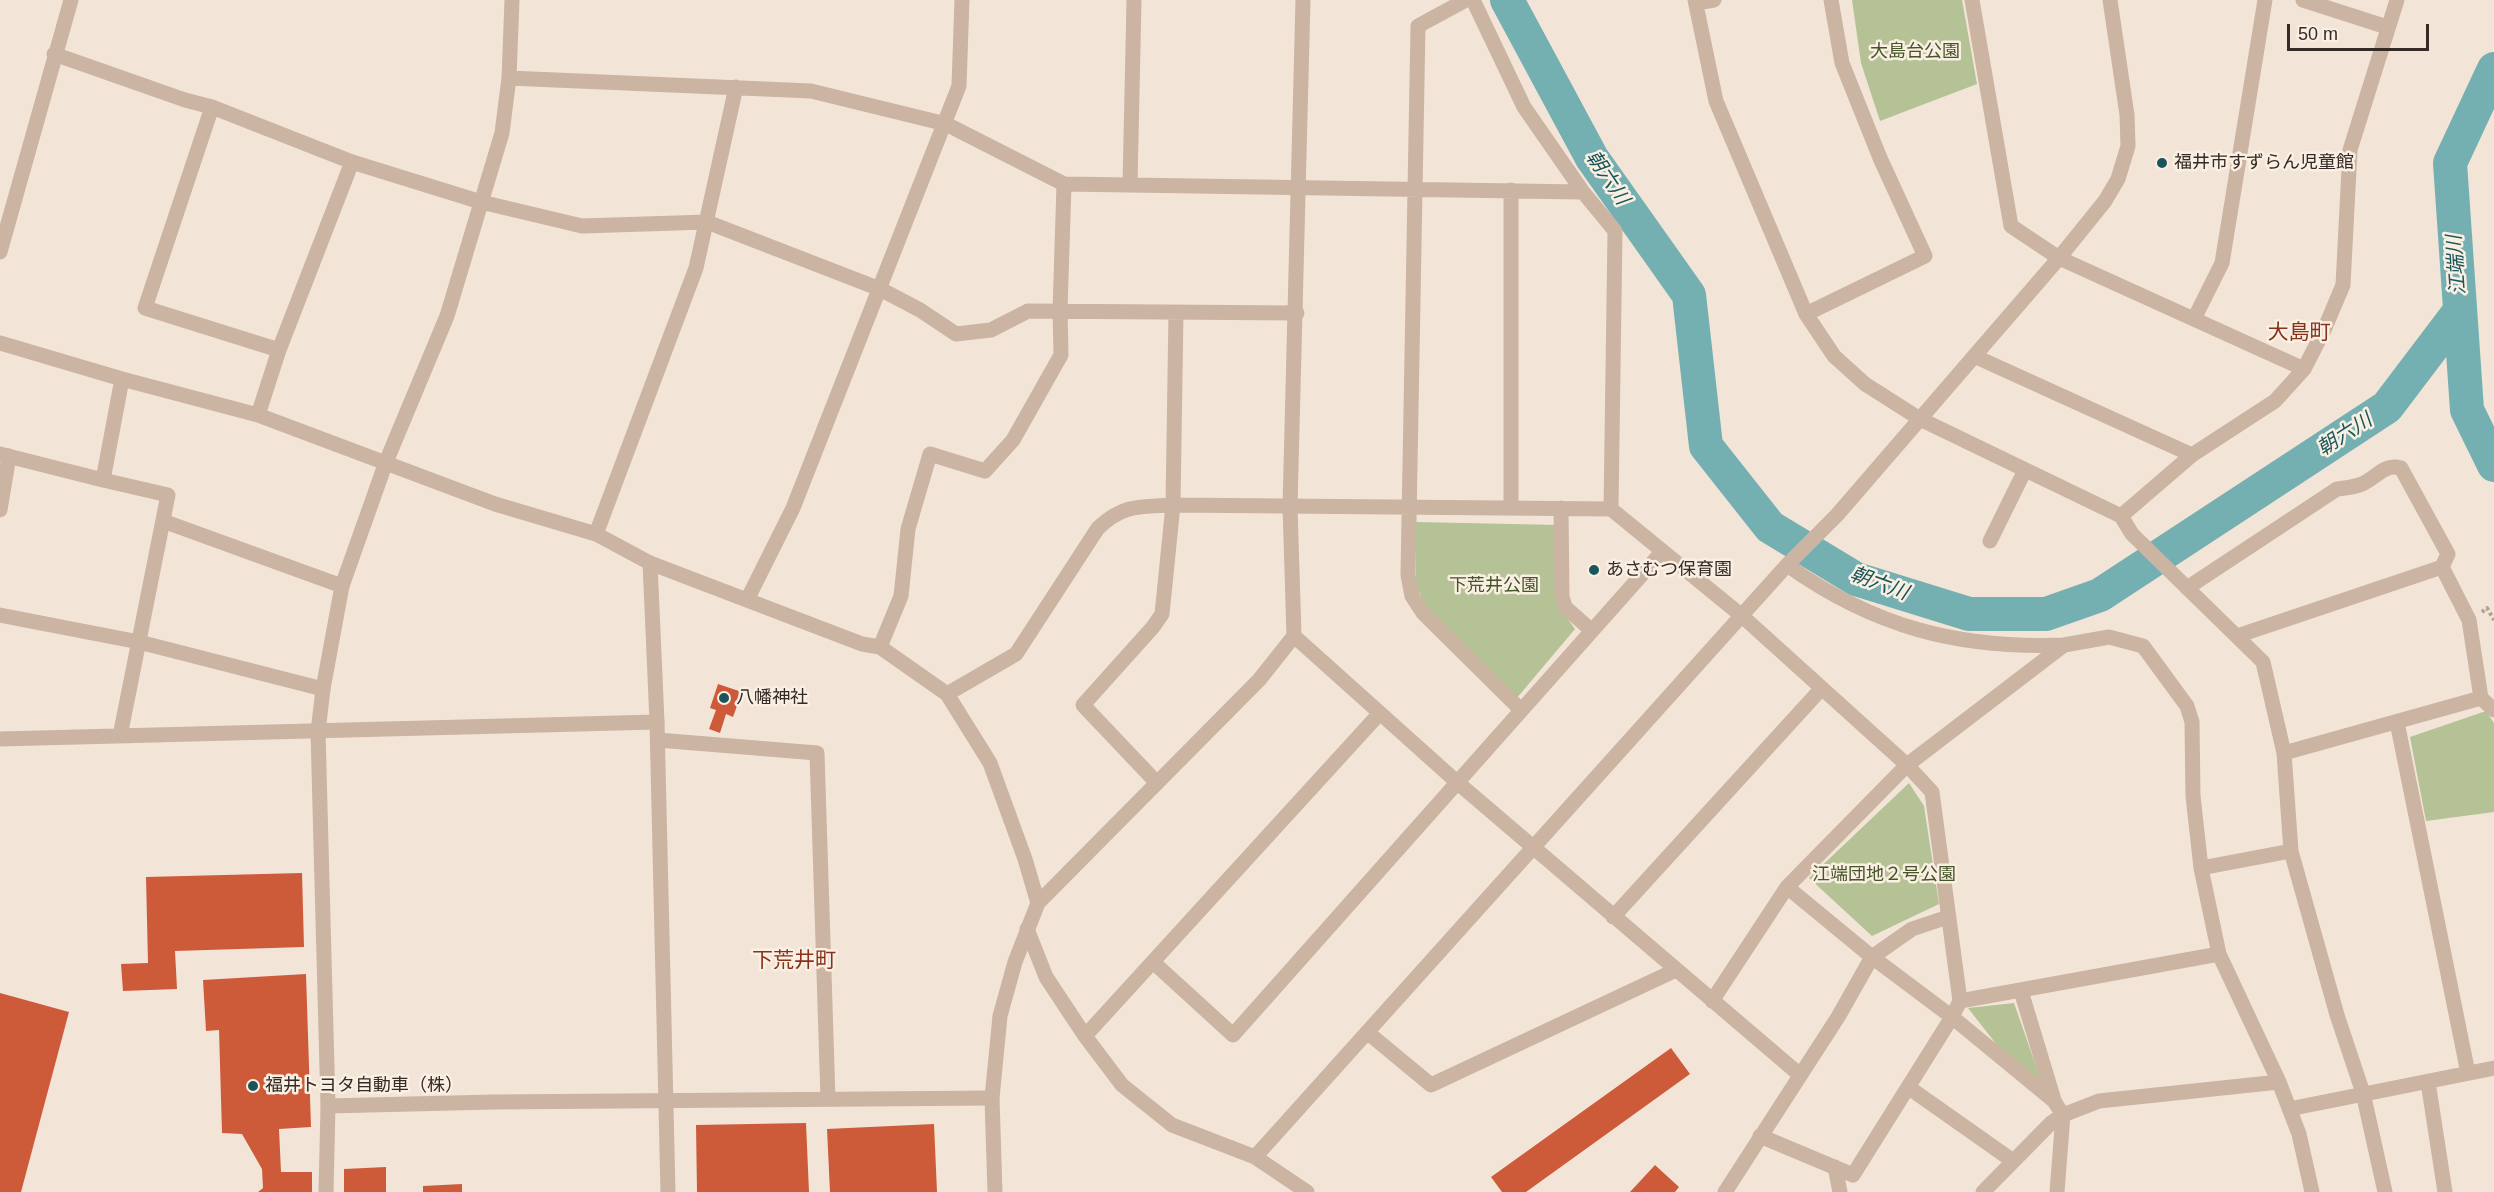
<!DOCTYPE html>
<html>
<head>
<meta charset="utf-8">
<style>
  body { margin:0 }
  #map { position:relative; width:2494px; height:1192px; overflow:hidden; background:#f2e5d7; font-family:Helvetica,sans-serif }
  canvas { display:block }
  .scale { position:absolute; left:2287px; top:24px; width:142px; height:27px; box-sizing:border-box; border:3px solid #352a25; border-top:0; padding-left:8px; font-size:18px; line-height:21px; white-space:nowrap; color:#352a25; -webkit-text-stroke:4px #faefe3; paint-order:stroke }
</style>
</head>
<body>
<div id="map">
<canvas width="2494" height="1192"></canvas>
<div class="scale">50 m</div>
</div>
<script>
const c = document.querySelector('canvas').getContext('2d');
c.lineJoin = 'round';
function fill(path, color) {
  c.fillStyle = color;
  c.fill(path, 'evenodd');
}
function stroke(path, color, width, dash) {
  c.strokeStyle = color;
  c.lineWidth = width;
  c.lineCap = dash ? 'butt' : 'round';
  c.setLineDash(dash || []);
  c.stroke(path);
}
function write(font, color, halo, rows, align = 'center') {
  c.font = font + ' Helvetica,"Noto Sans JP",sans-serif';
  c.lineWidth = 5;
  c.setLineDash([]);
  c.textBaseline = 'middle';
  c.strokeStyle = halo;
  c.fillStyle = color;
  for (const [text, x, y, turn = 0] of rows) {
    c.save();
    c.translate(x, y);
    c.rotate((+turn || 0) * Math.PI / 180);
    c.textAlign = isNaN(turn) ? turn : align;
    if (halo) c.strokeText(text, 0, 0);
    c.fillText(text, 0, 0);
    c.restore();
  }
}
const green = new Path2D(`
  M 1852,0 L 1962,0 L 1977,84 L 1880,121 L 1861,63 Z
  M 1416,522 L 1559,525 L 1556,603 L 1575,629 L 1516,699 L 1426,608 L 1416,585 Z
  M 2486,711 L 2494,723 L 2494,812 L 2426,821 L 2410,737 Z
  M 1909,783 L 1924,806 L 1939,904 L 1872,936 L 1809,878 Z
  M 2014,1003 L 2043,1086 L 2000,1049 L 1968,1008 Z`);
const river = new Path2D(`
  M 1507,0 L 1592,158 L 1689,295 L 1706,446 L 1770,527 L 1856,579 L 1969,614 L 2046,614 L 2100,595 L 2387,407 L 2459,312
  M 2494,69 L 2450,163 L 2467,410 L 2494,465`);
const building = new Path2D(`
  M 718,684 L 742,692 L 733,717 L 726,714 L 720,733 L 709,729 L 716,710 L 710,708 Z
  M 302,873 L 304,947 L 175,951 L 177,989 L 123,991 L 121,964 L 148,963 L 146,877 Z
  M 306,974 L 311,1127 L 279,1129 L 281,1172 L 312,1172 L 312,1192 L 258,1192 L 263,1188 L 262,1169 L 242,1134 L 222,1133 L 219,1030 L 206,1031 L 203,980 Z
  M 0,993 L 69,1012 L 21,1192 L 0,1192 Z
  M 1671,1048 L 1690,1074 L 1526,1192 L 1502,1192 L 1491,1177 Z
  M 806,1123 L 809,1192 L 697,1192 L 696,1125 Z
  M 934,1124 L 937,1192 L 830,1192 L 827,1129 Z
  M 1655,1165 L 1679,1187 L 1675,1192 L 1630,1192 Z
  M 386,1167 L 386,1192 L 344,1192 L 344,1169 Z
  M 462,1184 L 462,1192 L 423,1192 L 423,1186 Z`);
const path = new Path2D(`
  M 2482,612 L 2487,608 L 2494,620`);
const minor = new Path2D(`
  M 1466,0 L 1418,26 L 1408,575 L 1412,596 L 1423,613 L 1521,710
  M 1473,0 L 1524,107 L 1583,192 L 1615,231 L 1611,509
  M 1695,0 L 1716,101 L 1806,314 L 1834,356 L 1865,384 L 1920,419 L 2121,516 L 2132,534 L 2263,662 L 2284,753 L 2291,851 L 2337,1015 L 2363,1093 L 2385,1192
  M 1972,0 L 2011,226 L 2059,258 L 2304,369
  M 2303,0 L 2387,27
  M 1696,3 L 1714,0
  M 54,54 L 185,100 L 212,107 L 352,162 L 481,202 L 582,226 L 707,222 L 880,289 L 920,310 L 956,334 L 991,330 L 1028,311 L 1297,313
  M 509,78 L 811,91 L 946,124 L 1064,184 L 1583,192
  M 212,107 L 145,308 L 279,350
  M 1130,185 L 1134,0
  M 0,252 L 71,0
  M 1806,314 L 1925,256 L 1880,158 L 1842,63 L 1831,0
  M 2194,319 L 2222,263 L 2265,0
  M 0,343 L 122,379 L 258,415 L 495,504 L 596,534 L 650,563 L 862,644 L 880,647 L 947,694 L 990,763 L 1025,859 L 1038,903
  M 1974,356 L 2192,455
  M 258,415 L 279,350 L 352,162
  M 0,454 L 103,480
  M 386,462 L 447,316 L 502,133 L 509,78 L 512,0
  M 1511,508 L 1511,190
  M 1561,508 L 1562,597 L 1565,607 L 1591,630
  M 0,510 L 9,456
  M 2121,516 L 2192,455 L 2275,401 L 2304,369 L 2324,330 L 2343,285 L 2350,150 L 2397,0
  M 163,521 L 342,586
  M 596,534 L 696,268 L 736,87
  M 1990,541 L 2025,470
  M 1787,565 C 1874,627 1958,649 2064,645
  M 2187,588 L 2337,489 C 2345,488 2355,487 2362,484 C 2376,478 2385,463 2401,468 L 2448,554 L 2442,567
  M 747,600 L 793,508 L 959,86 L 962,0
  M 0,615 L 139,642 L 323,689
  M 1294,636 L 1458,783 L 1800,1075
  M 2237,636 L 2442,567 L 2469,620 L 2481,698 L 2494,710
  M 880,647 L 901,596 L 908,529 L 930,454 L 985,471 L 1013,440 L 1061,355 L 1060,311 L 1064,184
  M 947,694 L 1016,654 L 1098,528 C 1124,504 1139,507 1173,505 L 1611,509 L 1742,616 L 1907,765 L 1932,792 L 1960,1001 L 1952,1017 L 2054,1101 L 2063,1115 L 2057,1192
  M 2397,722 L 2468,1073
  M 120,736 L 168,495 L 103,480 L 122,379
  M 0,739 L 657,722
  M 658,740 L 817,753 L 828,1099
  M 2284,753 L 2481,698
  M 1157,783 L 1083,705 L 1153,627 L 1162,614 L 1173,505 L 1176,312
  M 2201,868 L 2291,851
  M 1613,917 L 1822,688
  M 1027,929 L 1046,977 L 1085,1036 L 1122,1085 L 1172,1125 L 1255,1157 L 1307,1192
  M 1153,962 L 1233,1035 L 1662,552
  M 2021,991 L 2054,1100
  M 1712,1001 L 1787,887 L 1907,765 L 2064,645 L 2109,637 L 2143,646 L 2187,706 L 2192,722 L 2193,796 L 2201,868 L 2219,954 L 2279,1082 L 2299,1134 L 2312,1192
  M 1960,1001 L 2219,954
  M 1367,1032 L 1431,1085 L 1676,970
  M 1085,1036 L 1380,713
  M 2428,1082 L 2445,1192
  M 1908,1087 L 2013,1161
  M 328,1106 L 493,1102 L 992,1098
  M 2289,1109 L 2494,1068
  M 1760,1136 L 1853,1175 L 1952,1017 L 1872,957 L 1787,887
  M 1255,1157 L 1787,565 L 1837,515 L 2059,258 L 2105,201 L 2118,179 L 2128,146 L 2127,115 L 2110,0
  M 1835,1167 L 1840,1192
  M 1725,1192 L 1838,1017 L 1872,957 L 1912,929 L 1948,917
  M 1983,1192 L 2051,1123 L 2063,1115 L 2099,1101 L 2279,1082`);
const tertiary = new Path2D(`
  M 650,563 L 657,722 L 668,1192
  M 326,1192 L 328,1106 L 318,732 L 323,689 L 342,586 L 386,462
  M 995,1192 L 992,1098 L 1000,1016 L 1015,962 L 1038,903 L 1259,680 L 1294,636 L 1290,506 L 1303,0`);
const markers = [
  [2162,163,6,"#195559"],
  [1594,570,6,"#195559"],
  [724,698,6,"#195559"],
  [253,1086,6,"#195559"]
];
const parkNames = [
  ["大島台公園",1915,52],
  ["下荒井公園",1494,586],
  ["江端団地２号公園",1884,875]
];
const poiNames = [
  ["福井市すずらん児童館",2174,163],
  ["あさむつ保育園",1606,570],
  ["八幡神社",736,698],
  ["福井トヨタ自動車（株）",265,1086]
];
const waterNames = [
  ["朝六川",1607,178,56],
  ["江端川",2457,265,-94],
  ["朝六川",2345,435,-33],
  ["朝六川",1879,584,20]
];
const quarterNames = [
  ["大島町",2299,333],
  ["下荒井町",794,961]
];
fill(green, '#b4c296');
stroke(river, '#74afb1', 34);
fill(building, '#cd5b3a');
stroke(path, '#b79e8d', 4, [3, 3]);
stroke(minor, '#cbb4a2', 15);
stroke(tertiary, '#cbb4a2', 15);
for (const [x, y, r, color] of markers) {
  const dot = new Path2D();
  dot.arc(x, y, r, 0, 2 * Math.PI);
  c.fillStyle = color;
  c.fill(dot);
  stroke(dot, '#faefe3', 2);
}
write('18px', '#455528', '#faefe3', parkNames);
write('18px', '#352a25', '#faefe3', poiNames, 'left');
write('italic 20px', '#195559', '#faefe3', waterNames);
write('21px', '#88321a', '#faefe3', quarterNames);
</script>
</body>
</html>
